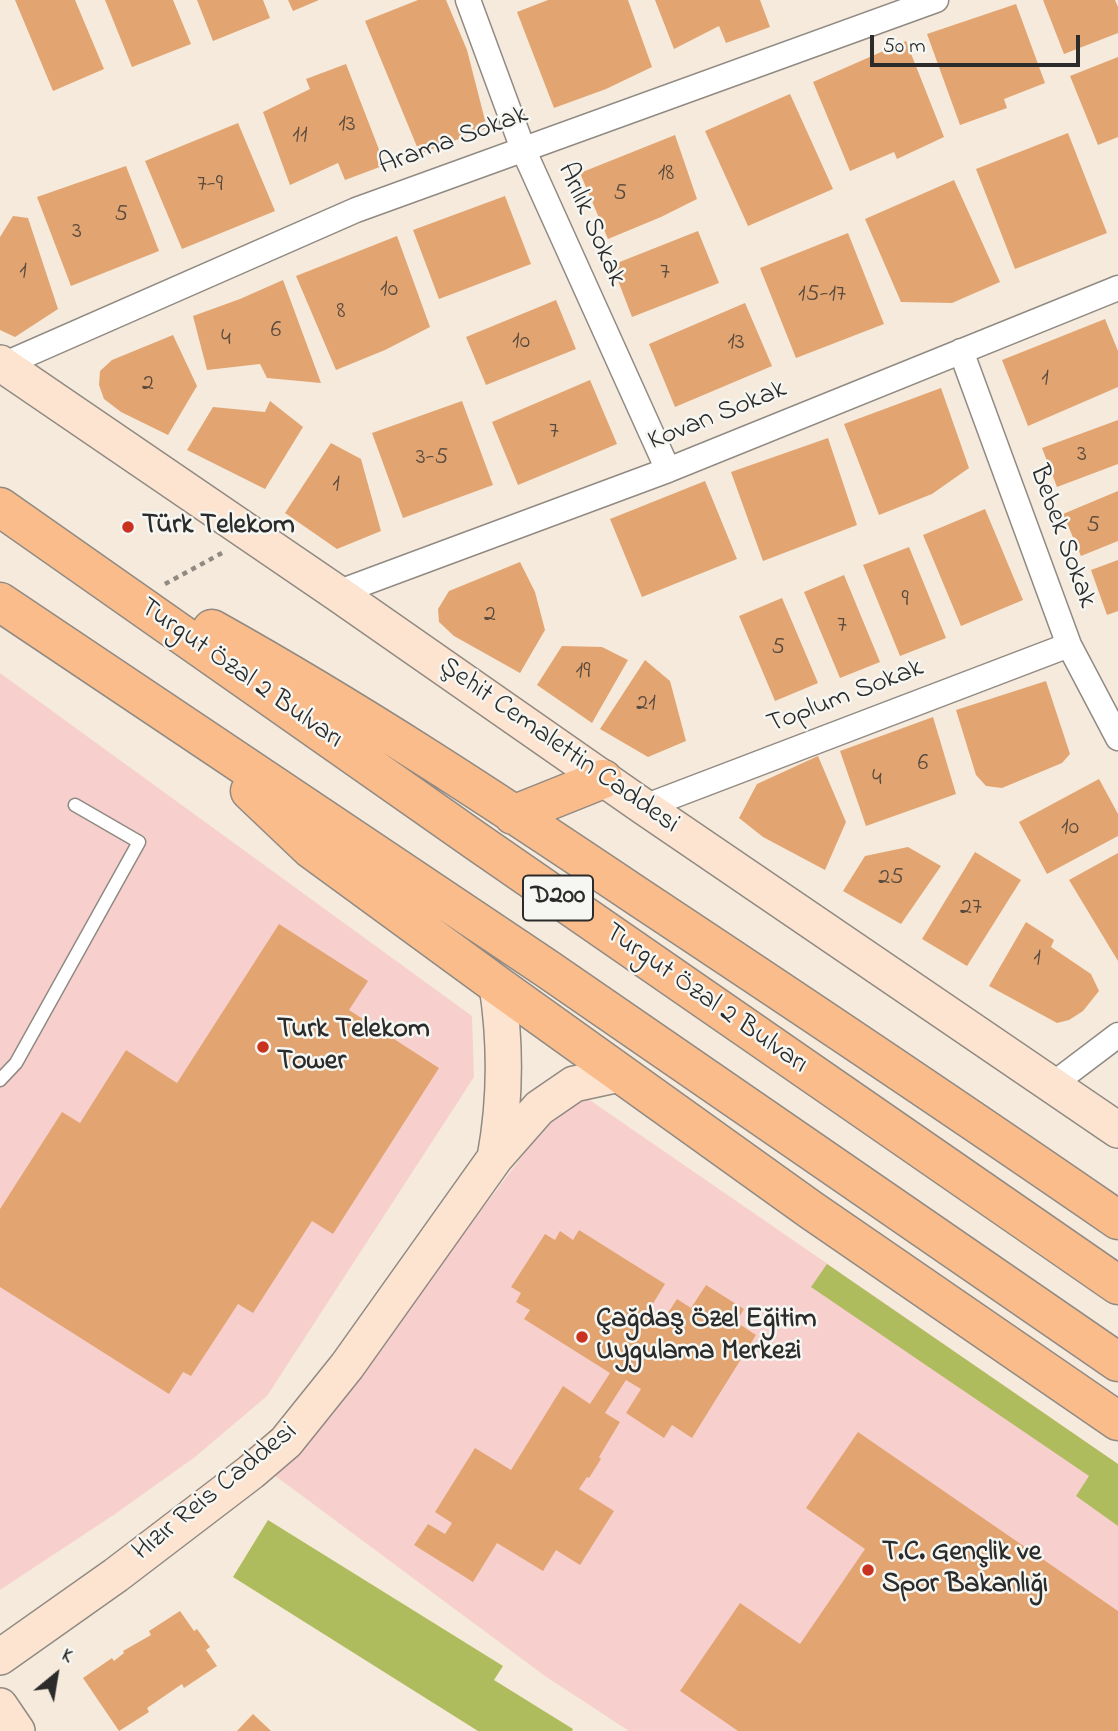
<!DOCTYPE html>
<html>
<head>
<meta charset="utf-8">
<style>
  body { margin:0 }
  #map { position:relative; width:1118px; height:1731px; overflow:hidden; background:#f5eadb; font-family:"Indie Flower",sans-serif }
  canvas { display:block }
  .north { position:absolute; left:21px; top:1640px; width:70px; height:70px; -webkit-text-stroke:5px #f6f6f2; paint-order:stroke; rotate:30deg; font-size:19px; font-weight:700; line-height:28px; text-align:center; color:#2b2b2b }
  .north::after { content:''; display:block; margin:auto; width:24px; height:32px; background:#2b2b2b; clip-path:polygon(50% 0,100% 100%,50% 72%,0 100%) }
  .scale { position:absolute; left:870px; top:35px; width:210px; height:32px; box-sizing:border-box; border:4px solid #2b2b2b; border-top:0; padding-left:9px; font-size:21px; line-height:24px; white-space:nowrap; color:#2b2b2b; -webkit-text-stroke:5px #f6f6f2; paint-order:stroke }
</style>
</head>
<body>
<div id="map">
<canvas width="1118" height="1731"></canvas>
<div class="north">K</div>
<div class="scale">50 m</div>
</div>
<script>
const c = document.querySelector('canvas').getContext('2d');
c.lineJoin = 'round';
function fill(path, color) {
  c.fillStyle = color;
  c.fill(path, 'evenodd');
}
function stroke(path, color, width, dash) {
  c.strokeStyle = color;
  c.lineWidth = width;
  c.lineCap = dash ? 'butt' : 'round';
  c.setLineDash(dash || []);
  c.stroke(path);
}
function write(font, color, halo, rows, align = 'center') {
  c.font = font + ' "Indie Flower",sans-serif';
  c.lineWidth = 5;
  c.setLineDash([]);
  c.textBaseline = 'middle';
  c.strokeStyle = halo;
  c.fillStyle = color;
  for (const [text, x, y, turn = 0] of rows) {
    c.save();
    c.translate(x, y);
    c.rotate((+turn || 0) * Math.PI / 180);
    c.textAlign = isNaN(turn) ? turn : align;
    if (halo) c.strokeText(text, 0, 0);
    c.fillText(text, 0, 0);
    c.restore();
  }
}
const built = new Path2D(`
  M 0,673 L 472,1016 L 474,1077 L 267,1396 L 195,1457 L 115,1514 L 0,1590 Z
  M 578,1092 L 1118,1464 L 1118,1731 L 629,1731 L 545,1676 L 270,1472 L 349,1386 L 529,1147 Z`);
const green = new Path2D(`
  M 827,1264 L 1118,1464 L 1118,1526 L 1076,1496 L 1089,1476 L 811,1287 Z
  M 268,1520 L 503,1666 L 494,1680 L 573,1729 L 572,1731 L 478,1731 L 233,1577 Z`);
const building = new Path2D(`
  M 15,0 L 75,0 L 104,69 L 53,91 Z
  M 105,0 L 173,0 L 191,44 L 132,67 Z
  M 197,0 L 263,0 L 270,18 L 213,41 Z
  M 288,0 L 319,0 L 293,11 Z
  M 418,0 L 446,0 L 467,50 L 487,128 L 420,154 L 365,21 Z
  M 548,0 L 628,0 L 652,67 L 606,89 L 554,108 L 517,12 Z
  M 655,0 L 760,0 L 770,27 L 726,43 L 719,26 L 674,49 Z
  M 1043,0 L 1115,0 L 1118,7 L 1118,33 L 1064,54 Z
  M 1016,4 L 1045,83 L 1004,99 L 1007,108 L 960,125 L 927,34 Z
  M 906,41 L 944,137 L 897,159 L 894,152 L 850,171 L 813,82 Z
  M 1118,57 L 1118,137 L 1098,145 L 1070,76 Z
  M 346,64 L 385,165 L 345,180 L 338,163 L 290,185 L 263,112 L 310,89 L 306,79 Z
  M 790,94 L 833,189 L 748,226 L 705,131 Z
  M 238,123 L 275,211 L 182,249 L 145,161 Z
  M 1068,133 L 1107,233 L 1015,269 L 976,169 Z
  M 675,135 L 697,199 L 661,217 L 608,239 L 580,173 Z
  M 126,166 L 159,251 L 71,286 L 37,197 Z
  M 954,180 L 1000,282 L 952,303 L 901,302 L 865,219 Z
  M 505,196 L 531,264 L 439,299 L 413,230 Z
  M 13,216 L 28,218 L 58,309 L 15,337 L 0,330 L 0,237 Z
  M 698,231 L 719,283 L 632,317 L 612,265 Z
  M 848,233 L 884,324 L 796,358 L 760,268 Z
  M 397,236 L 430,327 L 385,350 L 336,370 L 296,276 Z
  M 283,280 L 321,383 L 267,378 L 260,364 L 207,370 L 193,316 L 240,299 Z
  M 556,300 L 576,349 L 486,385 L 466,337 Z
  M 745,303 L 772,366 L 675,407 L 649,344 Z
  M 1105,319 L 1118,351 L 1118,387 L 1028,426 L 1002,360 Z
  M 173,335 L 197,386 L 168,435 L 121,412 L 104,399 L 99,385 L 100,371 L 112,360 Z
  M 590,380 L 617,444 L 518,485 L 492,422 Z
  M 941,388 L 969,468 L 932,494 L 879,515 L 844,424 Z
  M 270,401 L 303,427 L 265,489 L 187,450 L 213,407 L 265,412 Z
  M 462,401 L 493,485 L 403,518 L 372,433 Z
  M 1118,420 L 1118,464 L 1057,487 L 1042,448 Z
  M 828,438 L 857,525 L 763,561 L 731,472 Z
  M 331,443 L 361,459 L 381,531 L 337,549 L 285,513 Z
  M 705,481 L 737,559 L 642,597 L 610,519 Z
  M 1118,491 L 1118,541 L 1081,556 L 1063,514 Z
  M 985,509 L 1023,600 L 961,626 L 923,535 Z
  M 909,547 L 946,638 L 900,656 L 863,565 Z
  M 1118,560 L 1118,611 L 1107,615 L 1091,570 Z
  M 520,562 L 535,592 L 545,630 L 520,673 L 454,636 L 439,622 L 438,609 L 449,591 Z
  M 844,575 L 880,662 L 840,678 L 804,592 Z
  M 782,598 L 818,683 L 775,701 L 739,616 Z
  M 562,646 L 602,647 L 628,660 L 592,723 L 537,685 Z
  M 645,660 L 670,681 L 686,741 L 648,757 L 600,729 Z
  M 1046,681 L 1070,754 L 1062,763 L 1002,788 L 986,786 L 976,775 L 956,710 Z
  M 933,717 L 956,794 L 866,826 L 840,751 Z
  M 818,756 L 846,822 L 825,870 L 763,837 L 739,818 L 757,784 Z
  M 1099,779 L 1118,814 L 1118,836 L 1047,874 L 1019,822 Z
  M 908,847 L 941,866 L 901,924 L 843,891 L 865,856 Z
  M 975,852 L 1021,880 L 967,966 L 922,939 Z
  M 1118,853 L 1118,961 L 1069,880 Z
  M 1026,922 L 1054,940 L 1051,947 L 1091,974 L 1099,991 L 1083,1011 L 1069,1020 L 1057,1023 L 989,986 Z
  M 279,924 L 368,981 L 349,1010 L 439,1068 L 333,1234 L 312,1221 L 253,1313 L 238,1304 L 191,1376 L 183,1372 L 169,1394 L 0,1287 L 0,1209 L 62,1112 L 80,1123 L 126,1050 L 177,1083 Z
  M 579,1230 L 665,1284 L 649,1310 L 664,1319 L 677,1299 L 691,1308 L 706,1285 L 744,1309 L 736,1322 L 756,1335 L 692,1438 L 672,1425 L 664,1438 L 626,1413 L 641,1389 L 626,1380 L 605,1413 L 620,1422 L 599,1457 L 601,1459 L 589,1478 L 587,1477 L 579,1489 L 614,1511 L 580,1565 L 556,1550 L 543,1571 L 497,1543 L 473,1582 L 414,1545 L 428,1524 L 445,1534 L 452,1523 L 435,1512 L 475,1448 L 511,1470 L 563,1386 L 590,1404 L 610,1373 L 524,1319 L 530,1310 L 516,1302 L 521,1293 L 511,1287 L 545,1234 L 555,1240 L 560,1231 L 573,1240 Z
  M 858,1432 L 1118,1611 L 1118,1731 L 738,1731 L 680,1691 L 740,1603 L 800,1644 L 865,1549 L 806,1508 Z
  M 180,1611 L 194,1631 L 197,1629 L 210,1647 L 206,1650 L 217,1666 L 184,1688 L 182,1684 L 147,1708 L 149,1712 L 119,1731 L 83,1678 L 112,1658 L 114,1661 L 124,1653 L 123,1651 L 151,1635 L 149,1631 Z
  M 253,1714 L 271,1731 L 237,1731 Z`);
const path = new Path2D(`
  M 165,584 L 222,553`);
const lane = new Path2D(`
  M 0,1080 L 16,1063 L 139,842 L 75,805`);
const street = new Path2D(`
  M 468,0 L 523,149 L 668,470
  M 961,351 L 1069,645 L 1118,738
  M 3,365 L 356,210 L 936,0
  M 337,593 L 668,470 L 1118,288
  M 644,807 L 1069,645
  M 1052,1085 L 1118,1035`);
const secondary = new Path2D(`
  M 0,363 L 337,593 L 644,807 L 1118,1130
  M 495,1158 C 506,1099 506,1044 497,985
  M 0,1657 L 116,1575 L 251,1472 L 286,1442 L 347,1366 L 495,1158 L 539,1108 L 574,1084 L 620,1074
  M 0,1706 L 17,1731`);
const highway = new Path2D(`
  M 0,507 L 476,841 L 1118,1285
  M 0,602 L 546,968 L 1118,1362
  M 212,629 C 359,711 500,804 640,898 C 800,1004 960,1111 1118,1220
  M 250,791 L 311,849 L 497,985 L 811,1210 L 1118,1421
  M 513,815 L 603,779`);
const markers = [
  [128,527,7,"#c8321e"],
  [263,1047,7,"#c8321e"],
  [582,1337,7,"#c8321e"],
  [868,1570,7,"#c8321e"]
];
const numberNames = [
  ["13",347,126],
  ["11",300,137],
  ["18",666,175],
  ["7-9",210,186],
  ["5",620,195],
  ["5",121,216],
  ["3",77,233],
  ["1",23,273],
  ["7",665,274],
  ["10",389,291],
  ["15-17",822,296],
  ["8",341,313],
  ["6",276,332],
  ["4",226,340],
  ["10",521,343],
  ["13",736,344],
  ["1",1045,380],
  ["2",148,385],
  ["7",554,433],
  ["3",1082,456],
  ["3-5",432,459],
  ["1",336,486],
  ["5",1093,527],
  ["9",905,601],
  ["2",490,616],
  ["7",842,627],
  ["5",778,649],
  ["19",583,673],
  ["21",646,705],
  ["6",923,765],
  ["4",877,780],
  ["10",1070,829],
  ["25",891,879],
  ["27",971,909],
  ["1",1037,960]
];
const shields = [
  [558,898,70]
];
const shieldNames = [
  ["D200",558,898]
];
const streetNames = [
  ["Arama Sokak",454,142,-20],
  ["Arılık Sokak",590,225,66],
  ["Kovan Sokak",718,417,-22],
  ["Bebek Sokak",1061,537,70],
  ["Turgut Özal 2 Bulvarı",240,675,35],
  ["Toplum Sokak",846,698,-21],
  ["Şehit Cemalettin Caddesi",558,747,35],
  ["Turgut Özal 2 Bulvarı",705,1000,35],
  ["Hızır Reis Caddesi",216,1493,-39]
];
const poiNames = [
  ["Türk Telekom",142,527],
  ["Turk Telekom",277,1031],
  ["Tower",277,1063],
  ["Çağdaş Özel Eğitim",596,1321],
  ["Uygulama Merkezi",596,1353],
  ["T.C. Gençlik ve",882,1554],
  ["Spor Bakanlığı",882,1586]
];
fill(built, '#f7d0ce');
fill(green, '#afbc5e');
fill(building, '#e2a572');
stroke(lane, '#908a83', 15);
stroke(street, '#908a83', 27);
stroke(secondary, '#908a83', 38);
stroke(highway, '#908a83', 41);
stroke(path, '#908a83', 4.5, [5, 5]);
stroke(lane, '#fff', 12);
stroke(street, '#fff', 24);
stroke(secondary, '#fde4d1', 35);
stroke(highway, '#fabc8b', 38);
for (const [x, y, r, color] of markers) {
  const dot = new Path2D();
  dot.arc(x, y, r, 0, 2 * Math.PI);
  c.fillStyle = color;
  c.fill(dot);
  stroke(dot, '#f6f6f2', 2.5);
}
write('24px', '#594a3d', null, numberNames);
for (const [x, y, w] of shields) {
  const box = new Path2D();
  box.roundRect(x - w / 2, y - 22.5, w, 45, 5);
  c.fillStyle = '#f6f6f2';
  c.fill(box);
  stroke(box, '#2b2b2b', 2);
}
write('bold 26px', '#2b2b2b', null, shieldNames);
write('28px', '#2b2b2b', '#f6f6f2', streetNames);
write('bold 28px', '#2b2b2b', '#f6f6f2', poiNames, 'left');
</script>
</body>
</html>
